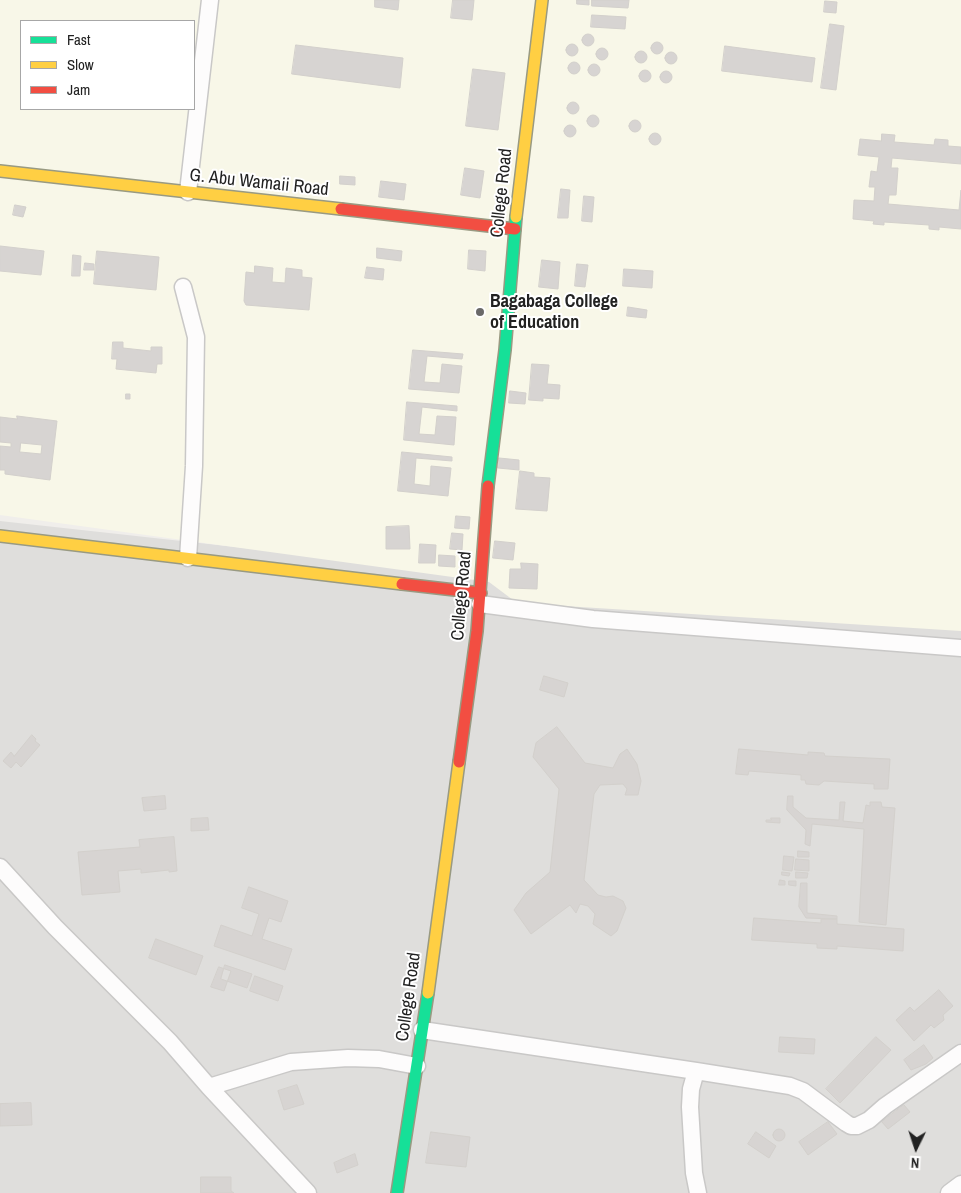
<!DOCTYPE html>
<html>
<head>
<meta charset="utf-8">
<style>
  body { margin:0 }
  #map { position:relative; width:961px; height:1193px; overflow:hidden; background:#f0eeeb; font-family:"Archivo Narrow",sans-serif }
  canvas { display:block }
  .legend { position:absolute; left:20px; top:20px; width:175px; height:90px; box-sizing:border-box; background:#fff; border:1px solid #a7a7a7; margin:0; padding:6px 9px; list-style:none; font-size:15px; color:#222 }
  .legend li { display:flex; align-items:center; gap:10px; height:25px }
  .legend b { width:25px; border:1px solid #a7a7a7 }
  .north { position:absolute; left:891px; top:1123px; width:50px; height:50px; -webkit-text-stroke:4px #fff; paint-order:stroke; rotate:184deg; font-size:14px; font-weight:700; line-height:20px; text-align:center; color:#222 }
  .north::after { content:''; display:block; margin:auto; width:18px; height:22px; background:#222; clip-path:polygon(50% 0,100% 100%,50% 72%,0 100%) }
</style>
</head>
<body>
<div id="map">
<canvas width="961" height="1193"></canvas>
<ul class="legend">
<li><b style="height:6px;background:#16e098"></b>Fast</li>
<li><b style="height:6px;background:#ffcf43"></b>Slow</li>
<li><b style="height:6px;background:#f24e42"></b>Jam</li>
</ul>
<div class="north">N</div>
</div>
<script>
const c = document.querySelector('canvas').getContext('2d');
c.lineJoin = 'round';
function fill(path, color) {
  c.fillStyle = color;
  c.fill(path, 'evenodd');
}
function stroke(path, color, width, dash) {
  c.strokeStyle = color;
  c.lineWidth = width;
  c.lineCap = dash ? 'butt' : 'round';
  c.setLineDash(dash || []);
  c.stroke(path);
}
function write(font, color, halo, rows, align = 'center') {
  c.font = font + ' "Archivo Narrow",sans-serif';
  c.lineWidth = 4;
  c.setLineDash([]);
  c.textBaseline = 'middle';
  c.strokeStyle = halo;
  c.fillStyle = color;
  for (const [text, x, y, turn = 0] of rows) {
    c.save();
    c.translate(x, y);
    c.rotate((+turn || 0) * Math.PI / 180);
    c.textAlign = isNaN(turn) ? turn : align;
    if (halo) c.strokeText(text, 0, 0);
    c.fillText(text, 0, 0);
    c.restore();
  }
}
const residential = new Path2D(`
  M 0,521 L 961,627 L 961,1193 L 0,1193 Z`);
const education = new Path2D(`
  M 0,0 L 961,0 L 961,631 L 517,603 L 489,582 L 0,515 ZM 21,21 L 194,21 L 194,109 L 21,109 Z`);
const building = new Path2D(`
  M 375,0 L 399,0 L 398,10 L 375,7 Z
  M 453,0 L 474,0 L 472,20 L 451,18 Z
  M 577,0 L 589,0 L 589,5 L 577,4 Z
  M 592,0 L 629,0 L 628,8 L 592,6 Z
  M 825,1 L 837,2 L 836,13 L 824,12 Z
  M 592,15 L 626,17 L 625,29 L 591,27 Z
  M 830,24 L 844,26 L 836,90 L 821,88 Z
  M582 40a6 6 0 1 1 12 0a6 6 0 1 1-12 0Z
  M651 48a6 6 0 1 1 12 0a6 6 0 1 1-12 0Z
  M566 50a6 6 0 1 1 12 0a6 6 0 1 1-12 0Z
  M 296,45 L 403,58 L 400,88 L 292,74 Z
  M 725,46 L 815,58 L 812,82 L 722,71 Z
  M596 54a6 6 0 1 1 12 0a6 6 0 1 1-12 0Z
  M635 57a6 6 0 1 1 12 0a6 6 0 1 1-12 0Z
  M665 58a6 6 0 1 1 12 0a6 6 0 1 1-12 0Z
  M568 68a6 6 0 1 1 12 0a6 6 0 1 1-12 0Z
  M588 70a6 6 0 1 1 12 0a6 6 0 1 1-12 0Z
  M 473,69 L 505,73 L 498,130 L 466,126 Z
  M639 76a6 6 0 1 1 12 0a6 6 0 1 1-12 0Z
  M660 77a6 6 0 1 1 12 0a6 6 0 1 1-12 0Z
  M567 108a6 6 0 1 1 12 0a6 6 0 1 1-12 0Z
  M587 121a6 6 0 1 1 12 0a6 6 0 1 1-12 0Z
  M629 126a6 6 0 1 1 12 0a6 6 0 1 1-12 0Z
  M564 131a6 6 0 1 1 12 0a6 6 0 1 1-12 0Z
  M649 139a6 6 0 1 1 12 0a6 6 0 1 1-12 0Z
  M 882,134 L 895,135 L 894,142 L 934,145 L 935,139 L 948,140 L 948,146 L 961,147 L 961,164 L 892,158 L 891,168 L 898,168 L 896,195 L 889,195 L 888,204 L 959,210 L 961,190 L 961,229 L 939,227 L 939,230 L 929,229 L 929,225 L 884,222 L 884,225 L 873,224 L 874,221 L 853,219 L 854,200 L 874,201 L 875,187 L 869,187 L 871,171 L 877,172 L 879,157 L 858,155 L 860,139 L 881,141 Z
  M 465,168 L 484,171 L 480,198 L 461,195 Z
  M 340,176 L 355,177 L 355,185 L 340,184 Z
  M 381,181 L 406,184 L 404,200 L 379,197 Z
  M 561,189 L 570,190 L 568,218 L 558,218 Z
  M 584,196 L 594,197 L 592,222 L 582,221 Z
  M 15,205 L 26,207 L 23,217 L 13,215 Z
  M 0,246 L 44,251 L 41,275 L 0,271 Z
  M 377,248 L 402,251 L 401,261 L 377,258 Z
  M 469,250 L 486,251 L 485,271 L 468,269 Z
  M 97,251 L 159,257 L 156,290 L 94,284 Z
  M 73,255 L 81,256 L 80,276 L 72,276 Z
  M 542,260 L 560,262 L 558,289 L 539,287 Z
  M 85,263 L 94,264 L 94,270 L 84,270 Z
  M 577,264 L 588,265 L 585,287 L 575,286 Z
  M 255,266 L 273,268 L 272,282 L 285,283 L 286,268 L 302,270 L 302,277 L 312,278 L 309,310 L 246,305 L 244,301 L 246,272 L 254,273 Z
  M 367,267 L 384,269 L 383,280 L 365,278 Z
  M 624,269 L 653,271 L 652,288 L 623,286 Z
  M 628,307 L 647,310 L 646,318 L 627,316 Z
  M 113,342 L 123,342 L 123,348 L 151,351 L 151,347 L 162,347 L 162,364 L 157,364 L 156,373 L 116,369 L 117,359 L 112,359 Z
  M 413,350 L 463,354 L 462,359 L 427,356 L 424,382 L 440,383 L 442,364 L 462,366 L 459,393 L 409,389 Z
  M 532,364 L 549,365 L 547,384 L 560,385 L 559,399 L 543,398 L 543,401 L 529,400 Z
  M 510,391 L 526,393 L 525,404 L 509,403 Z
  M 126,394 L 130,394 L 130,399 L 126,399 Z
  M 407,402 L 457,406 L 457,411 L 422,407 L 419,434 L 435,435 L 437,416 L 456,417 L 454,445 L 404,440 Z
  M 17,416 L 57,421 L 50,480 L 5,474 L 5,470 L 0,470 L 0,446 L 11,447 L 11,443 L 0,442 L 0,417 L 17,419 ZM 21,443 L 42,445 L 41,454 L 20,452 Z
  M 402,452 L 452,457 L 452,461 L 416,458 L 414,484 L 430,486 L 431,466 L 451,468 L 448,496 L 398,491 Z
  M 499,458 L 519,460 L 519,470 L 498,468 Z
  M 520,471 L 534,473 L 534,477 L 550,478 L 547,511 L 516,509 Z
  M 456,516 L 470,517 L 469,529 L 455,528 Z
  M 409,526 L 410,549 L 386,549 L 386,527 Z
  M 452,533 L 463,534 L 462,550 L 450,549 Z
  M 495,541 L 515,543 L 513,560 L 493,558 Z
  M 420,544 L 436,545 L 435,563 L 419,563 Z
  M 439,555 L 455,556 L 455,567 L 439,566 Z
  M 521,563 L 538,564 L 537,589 L 509,588 L 510,569 L 521,569 Z
  M 544,676 L 568,683 L 564,697 L 540,690 Z
  M 557,727 L 585,763 L 613,768 L 620,754 L 627,749 L 637,764 L 641,781 L 638,795 L 625,795 L 627,789 L 623,784 L 600,785 L 594,794 L 584,880 L 598,895 L 606,897 L 613,896 L 623,901 L 626,908 L 617,931 L 611,936 L 593,924 L 595,914 L 588,906 L 580,904 L 576,913 L 570,905 L 531,934 L 514,910 L 526,893 L 550,872 L 559,789 L 533,757 L 536,743 Z
  M 32,735 L 36,739 L 35,741 L 40,745 L 21,767 L 16,762 L 11,768 L 3,761 L 11,752 L 14,756 Z
  M 739,749 L 808,755 L 808,752 L 824,753 L 825,756 L 890,759 L 888,789 L 874,789 L 874,784 L 824,781 L 819,785 L 806,784 L 805,780 L 801,780 L 801,775 L 749,771 L 748,775 L 736,774 Z
  M 165,796 L 166,809 L 144,811 L 142,798 Z
  M 788,796 L 793,796 L 793,807 L 806,818 L 839,820 L 840,802 L 845,802 L 843,821 L 863,823 L 866,805 L 870,806 L 870,802 L 881,802 L 882,807 L 895,808 L 886,925 L 859,922 L 864,829 L 812,824 L 810,846 L 805,844 L 806,830 L 787,810 Z
  M 208,818 L 209,830 L 191,831 L 191,819 Z
  M 771,818 L 780,818 L 780,823 L 766,822 L 766,820 L 771,820 Z
  M 174,837 L 177,871 L 169,872 L 169,870 L 141,873 L 141,869 L 118,871 L 120,892 L 82,895 L 78,852 L 140,847 L 139,840 Z
  M 798,851 L 809,852 L 809,857 L 798,857 Z
  M 784,856 L 794,857 L 792,871 L 783,870 Z
  M 796,859 L 809,860 L 809,871 L 795,870 Z
  M 782,872 L 790,873 L 789,876 L 782,875 Z
  M 796,872 L 808,873 L 807,878 L 796,878 Z
  M 780,880 L 785,881 L 785,885 L 779,885 Z
  M 789,881 L 796,881 L 796,886 L 789,885 Z
  M 801,883 L 807,883 L 807,913 L 837,916 L 837,919 L 806,918 L 799,907 Z
  M 249,887 L 288,901 L 281,922 L 269,918 L 262,939 L 292,949 L 285,970 L 214,946 L 221,925 L 252,936 L 259,914 L 242,908 Z
  M 754,918 L 821,923 L 821,919 L 837,919 L 837,924 L 904,929 L 903,951 L 837,946 L 837,949 L 817,948 L 817,944 L 752,940 Z
  M 156,939 L 203,956 L 196,975 L 149,958 Z
  M 225,965 L 252,974 L 247,988 L 221,979 Z
  M 219,967 L 231,971 L 224,991 L 211,987 Z
  M 255,976 L 283,986 L 278,1001 L 250,991 Z
  M 939,990 L 953,1006 L 943,1015 L 944,1020 L 934,1028 L 931,1025 L 914,1041 L 896,1020 L 910,1007 L 914,1011 Z
  M 780,1037 L 815,1039 L 814,1054 L 779,1052 Z
  M 876,1037 L 891,1050 L 840,1103 L 826,1089 Z
  M 924,1045 L 933,1058 L 926,1064 L 911,1070 L 904,1060 Z
  M 297,1085 L 304,1104 L 284,1110 L 278,1091 Z
  M 31,1103 L 32,1125 L 0,1126 L 0,1104 Z
  M 904,1105 L 910,1112 L 888,1129 L 882,1122 Z
  M 828,1122 L 837,1134 L 808,1155 L 799,1142 Z
  M773 1135a6 6 0 1 1 12 0a6 6 0 1 1-12 0Z
  M 431,1132 L 470,1137 L 466,1167 L 426,1163 Z
  M 756,1132 L 776,1146 L 769,1158 L 748,1144 Z
  M 355,1154 L 358,1165 L 337,1173 L 334,1163 Z
  M 201,1177 L 231,1177 L 231,1191 L 234,1193 L 201,1193 Z`);
const street = new Path2D(`
  M 188,192 L 210,0
  M 183,287 L 196,337 L 194,466 L 188,558
  M 480,604 L 593,619 L 961,648
  M 0,867 L 55,927 L 170,1042 L 209,1087 L 308,1193
  M 422,1030 L 696,1071 L 691,1089 L 690,1107 L 694,1173 L 698,1193
  M 696,1071 L 790,1086 L 803,1091 L 846,1123 L 851,1126 L 857,1126 L 869,1120 L 885,1106 L 961,1053
  M 209,1087 L 291,1062 L 348,1058 L 379,1059 L 417,1066
  M 949,1193 L 961,1184`);
const fast = new Path2D(`
  M 488,486 L 505,350 L 516,217
  M 397,1193 L 428,993`);
const slow = new Path2D(`
  M 0,171 L 341,209
  M 516,217 L 542,0
  M 0,536 L 402,584
  M 428,993 L 459,762`);
const jam = new Path2D(`
  M 341,209 L 515,229
  M 402,584 L 481,593
  M 459,762 L 477,631 L 488,486`);
const markers = [
  [480,312,5,"#6a6968"]
];
const streetNames = [
  ["G. Abu Wamaii Road",259,183,6],
  ["College Road",502,193,-84],
  ["College Road",462,596,-85],
  ["College Road",409,997,-82]
];
const poiNames = [
  ["Bagabaga College",490,302],
  ["of Education",490,323]
];
fill(residential, '#dfdedc');
fill(education, '#f8f7e8');
fill(building, '#d7d4d2');
stroke(building, '#d3d0cc', 1);
stroke(street, '#c9c8c7', 19);
stroke(fast, '#999a82', 14);
stroke(slow, '#999a82', 14);
stroke(jam, '#999a82', 14);
stroke(street, '#fdfcfc', 16);
stroke(fast, '#16e098', 11);
stroke(slow, '#ffcf43', 11);
stroke(jam, '#f24e42', 11);
for (const [x, y, r, color] of markers) {
  const dot = new Path2D();
  dot.arc(x, y, r, 0, 2 * Math.PI);
  c.fillStyle = color;
  c.fill(dot);
  stroke(dot, '#fff', 2);
}
write('18px', '#222', '#fff', streetNames);
write('bold 18px', '#222', '#fff', poiNames, 'left');
</script>
</body>
</html>
